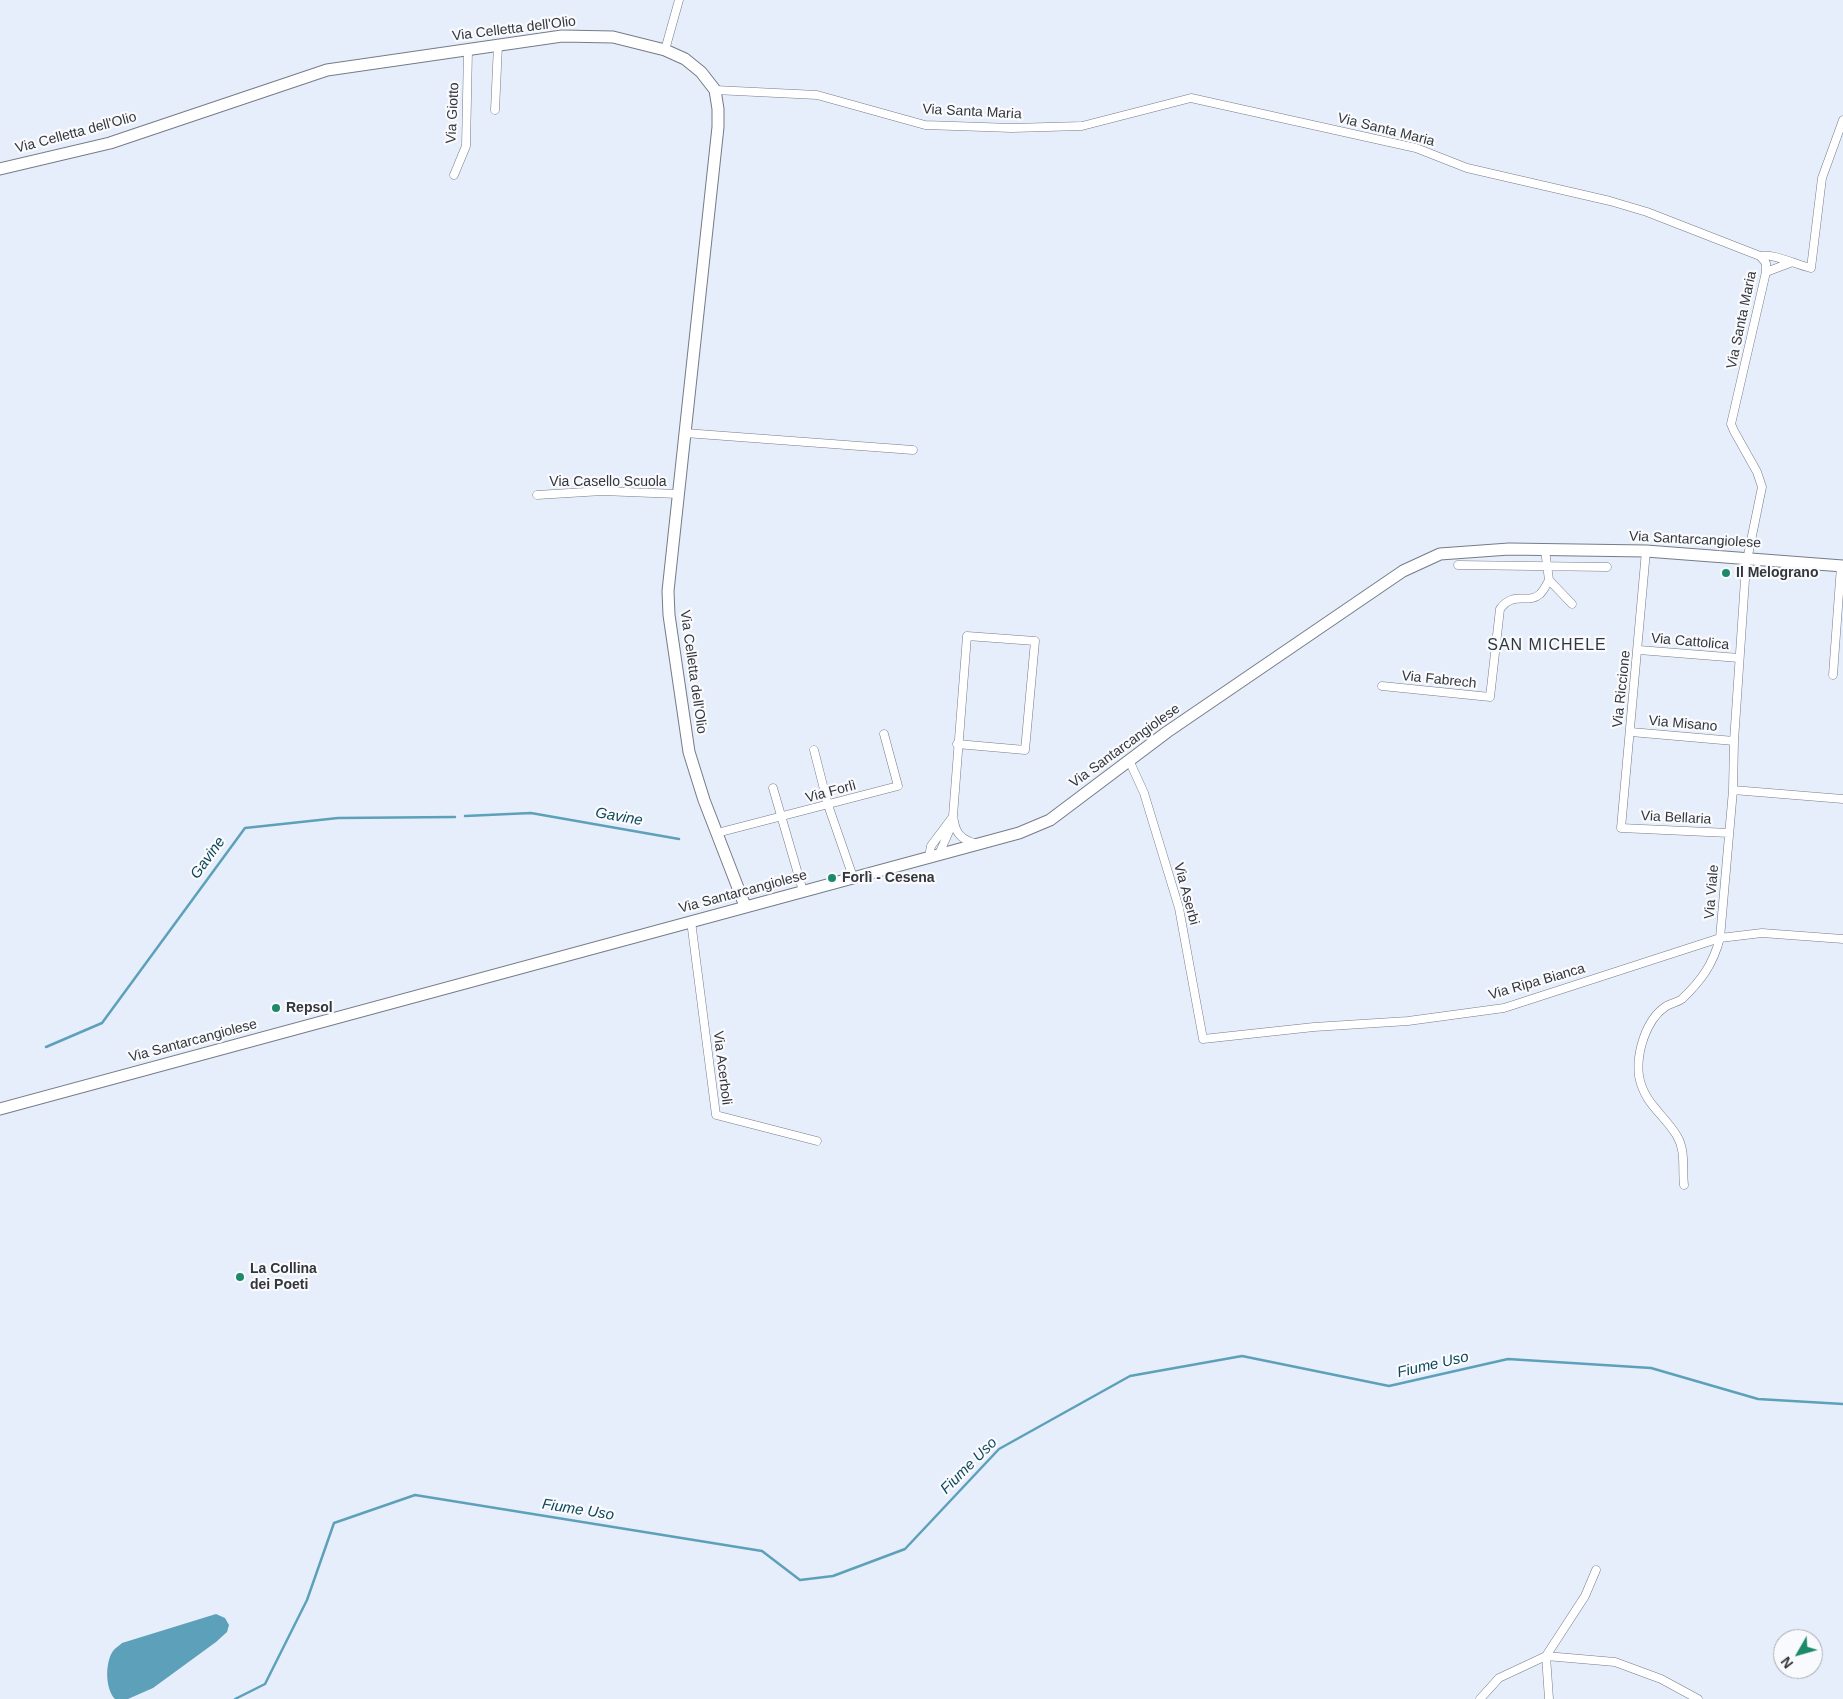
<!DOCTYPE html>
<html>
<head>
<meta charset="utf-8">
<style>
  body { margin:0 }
  #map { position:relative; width:1843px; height:1699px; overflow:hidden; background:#e6eefb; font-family:Helvetica,sans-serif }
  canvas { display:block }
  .north { position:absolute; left:1773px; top:1629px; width:50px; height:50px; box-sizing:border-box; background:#f9fafd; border:1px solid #aaacaf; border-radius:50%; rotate:232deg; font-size:14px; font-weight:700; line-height:20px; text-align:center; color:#33363b }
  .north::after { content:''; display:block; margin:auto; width:18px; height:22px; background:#1a8a69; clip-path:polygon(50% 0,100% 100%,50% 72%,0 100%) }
</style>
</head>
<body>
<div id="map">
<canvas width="1843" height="1699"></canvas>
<div class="north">N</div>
</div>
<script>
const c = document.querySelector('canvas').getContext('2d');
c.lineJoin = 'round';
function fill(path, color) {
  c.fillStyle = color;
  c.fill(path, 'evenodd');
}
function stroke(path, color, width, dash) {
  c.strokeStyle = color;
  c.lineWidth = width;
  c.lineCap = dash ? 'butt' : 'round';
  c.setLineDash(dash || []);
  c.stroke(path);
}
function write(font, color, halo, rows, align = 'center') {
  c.font = font + ' Helvetica,sans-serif';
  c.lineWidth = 4.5;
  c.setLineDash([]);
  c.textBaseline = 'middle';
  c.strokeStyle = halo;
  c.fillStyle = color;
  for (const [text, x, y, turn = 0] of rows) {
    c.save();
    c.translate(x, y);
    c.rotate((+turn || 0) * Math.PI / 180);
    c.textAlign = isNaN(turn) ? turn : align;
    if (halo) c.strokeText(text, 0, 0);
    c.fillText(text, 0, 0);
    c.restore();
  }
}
const water = new Path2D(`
  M 216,1614 L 225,1618 L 229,1625 L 227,1632 L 216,1642 L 153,1688 L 128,1699 L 115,1699 C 105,1689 105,1662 113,1651 C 115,1648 120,1645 122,1643 Z`);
const stream = new Path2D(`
  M 465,816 L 531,813 L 679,839
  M 46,1047 L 102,1023 L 245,828 L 338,818 L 455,817
  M 235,1699 L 265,1684 L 307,1600 L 334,1523 L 415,1495 L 762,1551 L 800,1580 L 833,1576 L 905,1549 L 999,1449 L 1130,1376 L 1242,1356 L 1389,1386 L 1508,1359 L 1651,1368 L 1758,1399 L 1843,1404`);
const street = new Path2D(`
  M 665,50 L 679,0
  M 715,90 L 817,95 L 925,125 L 1012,128 L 1082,126 L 1191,98 L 1416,148 L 1467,168 L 1610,201 L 1647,212 L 1760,256 L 1766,263 L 1766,272 L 1731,424 L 1734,431 L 1757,472 L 1762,487 L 1746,565 L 1734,741 L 1733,790 L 1720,938 C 1713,964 1702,980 1682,999 C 1677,1003 1670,1003 1665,1007 C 1646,1020 1636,1053 1639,1076 C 1644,1104 1664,1114 1677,1136 C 1686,1151 1682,1169 1684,1185
  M 495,110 L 498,45
  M 454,175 L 466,146 L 468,50
  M 1760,256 C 1774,253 1796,265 1811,268 L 1822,178 L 1843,120
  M 1766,272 L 1790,263
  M 685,433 L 913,450
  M 537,495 L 602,491 L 678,494
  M 1545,550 L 1549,580
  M 1646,551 L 1621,828 L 1729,833
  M 1458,565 L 1607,567
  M 1549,580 L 1572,604
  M 1639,650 L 1739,658
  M 1833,675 L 1841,566
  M 1382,686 L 1490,697 L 1500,609 C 1514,590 1528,605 1540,594 C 1544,590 1547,584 1549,580
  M 1631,732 L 1734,741
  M 814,750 L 828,805 L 853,877
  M 1129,760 L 1144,793 L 1179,908 L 1203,1039 L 1314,1027 L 1408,1021 L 1504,1008 L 1720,938 L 1762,933 L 1843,939
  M 773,788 L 803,891
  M 1733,790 L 1843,799
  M 954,821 C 956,835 963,840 977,844
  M 717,833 L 898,786 L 884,734
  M 939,854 L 951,827 L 953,816 L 967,636 L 1035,641 L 1025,750 L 957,744
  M 929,857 L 931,846 L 952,818
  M 691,921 L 716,1115 L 817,1141
  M 1546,1656 L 1585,1596 L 1596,1570
  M 1546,1656 L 1549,1699
  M 1480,1699 L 1499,1678 L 1546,1656 L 1615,1662 L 1661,1679 L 1698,1699`);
const secondary = new Path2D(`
  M 0,169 L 110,143 L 327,70 L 562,36 L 613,37 L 665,50 L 685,59 L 701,72 L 715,90 L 718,109 L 718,127 L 668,591 L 669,615 L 689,752 L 704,800 L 745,906
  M 0,1109 L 1019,833 L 1050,820 L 1167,732 L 1403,571 L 1440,554 L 1509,549 L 1646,551 L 1843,566`);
const markers = [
  [1726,573,5,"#1a8a69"],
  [832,878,5,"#1a8a69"],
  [276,1008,5,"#1a8a69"],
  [240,1277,5,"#1a8a69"]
];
const streetNames = [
  ["Via Celletta dell'Olio",514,29,-7],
  ["Via Santa Maria",972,112,3],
  ["Via Giotto",453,113,-87],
  ["Via Santa Maria",1386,130,14],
  ["Via Celletta dell'Olio",76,133,-15],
  ["Via Santa Maria",1742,320,-78],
  ["Via Casello Scuola",608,482],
  ["Via Santarcangiolese",1695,540,3],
  ["Via Cattolica",1690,642,5],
  ["Via Celletta dell'Olio",693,672,82],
  ["Via Fabrech",1439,680,6],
  ["Via Riccione",1622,689,-84],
  ["Via Misano",1683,724,5],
  ["Via Santarcangiolese",1125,746,-36],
  ["Via Forlì",831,792,-15],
  ["Via Bellaria",1676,818,3],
  ["Via Santarcangiolese",743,892,-15],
  ["Via Viale",1712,892,-85],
  ["Via Aserbi",1186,894,75],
  ["Via Ripa Bianca",1537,982,-16],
  ["Via Santarcangiolese",193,1041,-15],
  ["Via Acerboli",722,1068,83]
];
const poiNames = [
  ["Il Melograno",1736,573],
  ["Forlì - Cesena",842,878],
  ["Repsol",286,1008],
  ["La Collina",250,1269],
  ["dei Poeti",250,1285]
];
const waterNames = [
  ["Gavine",619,817,10],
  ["Gavine",208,858,-54],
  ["Fiume Uso",1433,1365,-13],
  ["Fiume Uso",969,1466,-45],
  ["Fiume Uso",578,1510,9]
];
const quarterNames = [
  ["SAN MICHELE",1547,646]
];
fill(water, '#5da0b9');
stroke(stream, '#5da0b9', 2.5);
stroke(street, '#757c88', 9);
stroke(secondary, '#757c88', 13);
stroke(street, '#fff', 8);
stroke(secondary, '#fff', 11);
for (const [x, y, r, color] of markers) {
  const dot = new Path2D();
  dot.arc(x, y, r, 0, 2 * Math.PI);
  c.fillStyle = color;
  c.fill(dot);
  stroke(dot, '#f9fafd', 2);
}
write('14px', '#33363b', '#f9fafd', streetNames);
write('bold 14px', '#33363b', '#f9fafd', poiNames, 'left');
write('italic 15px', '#0e485a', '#f9fafd', waterNames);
c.letterSpacing = '1px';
write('16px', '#303640', '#f9fafd', quarterNames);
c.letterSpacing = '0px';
</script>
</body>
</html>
